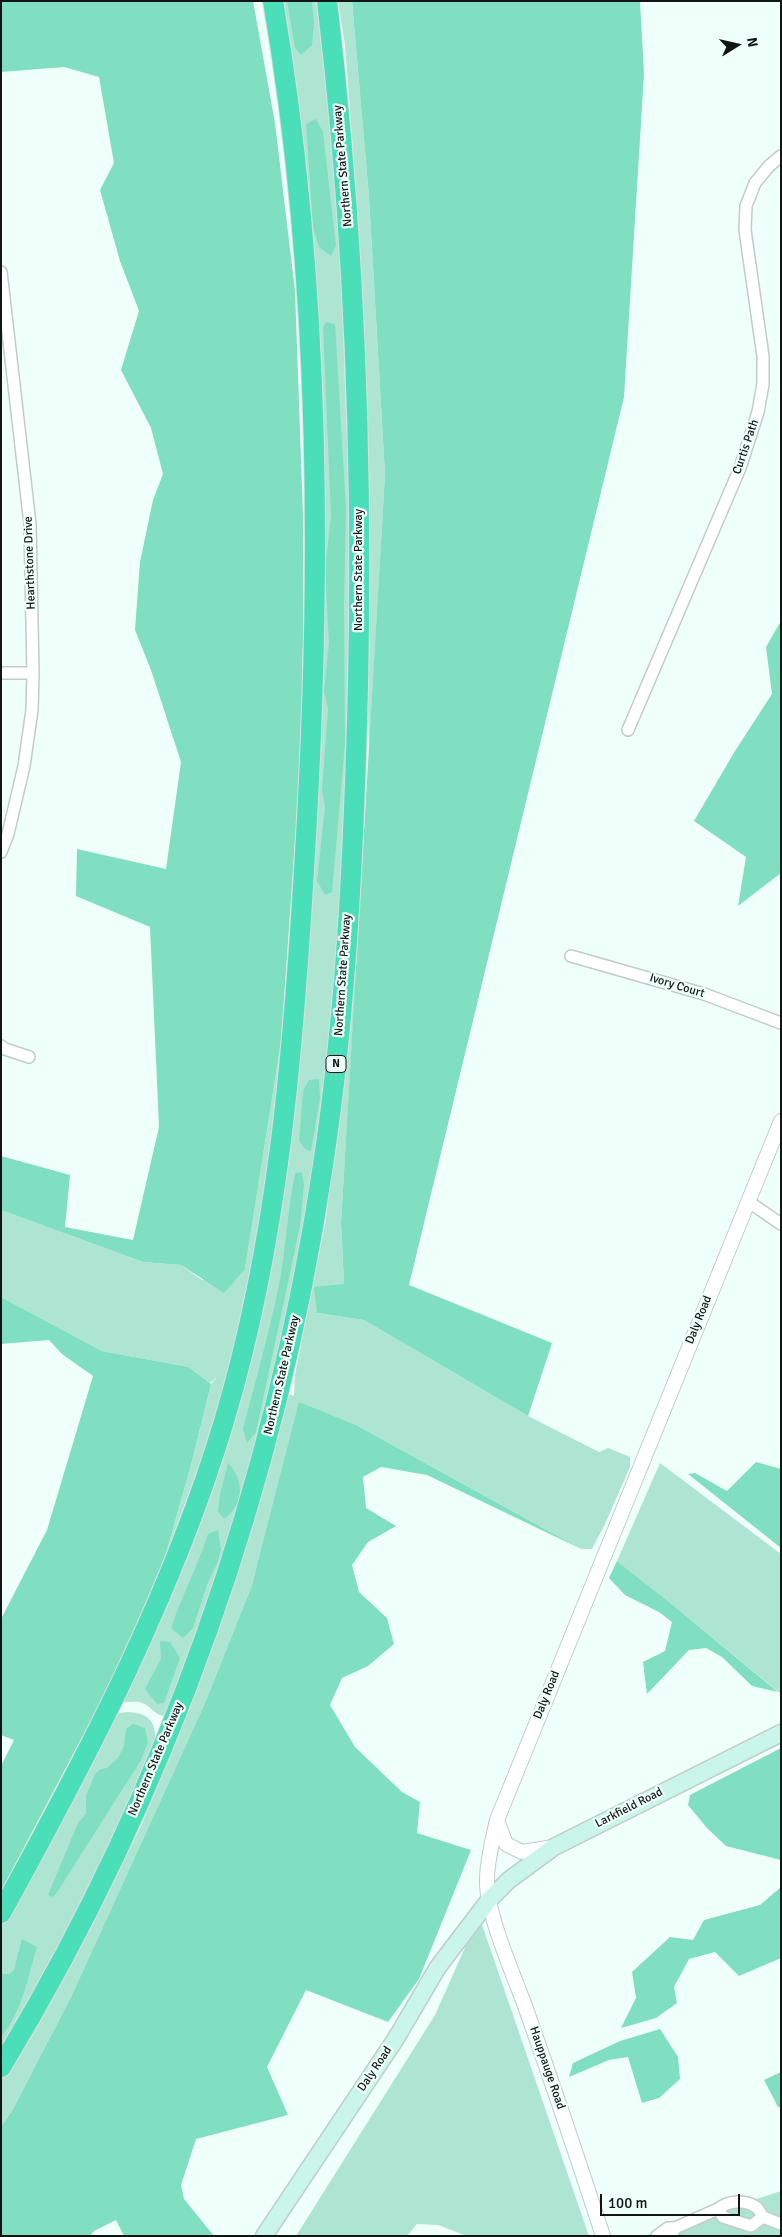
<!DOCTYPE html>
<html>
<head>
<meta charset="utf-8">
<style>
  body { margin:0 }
  #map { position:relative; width:782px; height:2237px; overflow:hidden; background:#effff9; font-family:Signika,sans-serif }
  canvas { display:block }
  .frame { position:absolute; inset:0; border:2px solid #111614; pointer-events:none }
  .north { position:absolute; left:712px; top:20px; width:50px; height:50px; -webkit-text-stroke:4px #effff9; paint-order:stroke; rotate:80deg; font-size:14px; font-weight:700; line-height:20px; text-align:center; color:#111614 }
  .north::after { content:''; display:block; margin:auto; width:18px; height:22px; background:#111614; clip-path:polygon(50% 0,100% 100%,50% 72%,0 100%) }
  .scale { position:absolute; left:600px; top:2194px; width:140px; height:22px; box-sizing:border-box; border:2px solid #111614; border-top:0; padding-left:6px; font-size:15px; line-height:18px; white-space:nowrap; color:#111614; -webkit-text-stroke:4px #effff9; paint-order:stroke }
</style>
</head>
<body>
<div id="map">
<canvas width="782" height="2237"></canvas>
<div class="frame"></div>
<div class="north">N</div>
<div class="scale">100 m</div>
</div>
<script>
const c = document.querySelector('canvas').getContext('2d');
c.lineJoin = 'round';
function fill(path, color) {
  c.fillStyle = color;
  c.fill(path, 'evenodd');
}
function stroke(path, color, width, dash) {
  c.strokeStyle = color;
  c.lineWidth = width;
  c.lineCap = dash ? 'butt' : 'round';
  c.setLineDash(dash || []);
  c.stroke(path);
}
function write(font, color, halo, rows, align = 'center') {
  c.font = font + ' Signika,sans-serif';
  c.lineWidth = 4.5;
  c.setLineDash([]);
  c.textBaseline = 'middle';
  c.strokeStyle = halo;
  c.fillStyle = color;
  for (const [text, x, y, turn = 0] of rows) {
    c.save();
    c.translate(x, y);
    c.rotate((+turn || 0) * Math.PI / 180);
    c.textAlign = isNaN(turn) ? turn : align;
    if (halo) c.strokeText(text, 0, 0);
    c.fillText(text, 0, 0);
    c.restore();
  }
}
const green = new Path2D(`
  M 277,1 L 316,1 C 326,79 335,157 340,236 C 343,303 344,370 347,437 C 358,768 344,1122 259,1443 C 249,1480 235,1516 223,1551 C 205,1607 188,1663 164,1716 C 154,1715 150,1704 139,1702 C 133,1701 126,1703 119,1702 L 200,1509 L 290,1125 L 320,514 Z
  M 338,1 L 352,1 L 369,197 L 385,474 L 369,753 L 357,203 L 345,45 Z
  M 359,926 L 341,1223 L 344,1284 L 317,1313 L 364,1320 L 528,1416 L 599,1452 L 608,1448 L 630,1457 L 630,1467 L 605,1524 L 592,1549 L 581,1549 L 358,1426 L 267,1529 L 252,1585 L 205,1703 L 71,1997 L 13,2109 L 1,2127 L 1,2080 L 69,1970 L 142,1824 L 183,1721 L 286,1393 L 294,1396 L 295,1375 L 326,1219 Z
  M 281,1042 L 270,1175 L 246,1301 L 218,1412 L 163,1564 L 191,1465 L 211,1384 L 216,1378 L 210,1383 L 189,1367 L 102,1351 L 1,1297 L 1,1210 L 143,1262 L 181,1265 L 202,1280 L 245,1269 Z
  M 660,1463 L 781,1554 L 781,1694 L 668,1601 L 617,1561 Z
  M 128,1712 C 149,1713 157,1722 155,1744 L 70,1931 L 1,2053 L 1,1923 L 112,1717 L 118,1713 Z
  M 479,1916 L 589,2236 L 467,2236 L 438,2225 L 417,2224 L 407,2236 L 296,2236 L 435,2015 Z
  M 781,2191 L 781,2236 L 644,2236 Z`);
const forest = new Path2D(`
  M 1,1 L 253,1 L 275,123 L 295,291 L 303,515 L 303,643 L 300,770 L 281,1042 L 245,1269 L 224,1293 L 181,1265 L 143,1262 L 1,1210 L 1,1156 L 70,1175 L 65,1227 L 133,1240 L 159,1127 L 150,927 L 76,896 L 77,849 L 166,869 L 181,762 L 151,670 L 135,630 L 140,562 L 153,500 L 163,474 L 151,428 L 121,370 L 139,311 L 120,261 L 100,190 L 114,163 L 99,77 L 64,67 L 1,72 Z
  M 287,1 L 312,1 L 314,23 L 312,45 L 301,55 L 295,48 Z
  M 352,1 L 640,1 L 644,74 L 624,397 L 409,1285 L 552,1343 L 528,1416 L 364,1320 L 317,1313 L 314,1287 L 344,1284 L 341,1223 L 385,474 L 369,197 Z
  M 316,119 L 323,132 L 335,238 L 336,245 L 331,256 L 319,247 L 313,227 L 306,124 Z
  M 326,322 L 335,324 L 346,510 L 344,606 L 345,744 L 332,892 L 325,895 L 317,881 L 325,807 L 322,791 L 328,709 L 324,691 L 329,643 L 325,571 L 331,516 L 323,327 Z
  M 781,621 L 781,873 L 738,906 L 746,857 L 694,821 L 735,751 L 772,694 L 766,647 Z
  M 319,1079 L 320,1098 L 311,1151 L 305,1149 L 299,1141 L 303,1091 L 309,1080 Z
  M 302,1172 L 304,1184 L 300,1226 L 256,1432 L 247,1443 L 243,1429 C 256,1379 270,1330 280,1280 C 286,1244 288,1208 295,1173 Z
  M 1,1297 L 102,1351 L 189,1367 L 211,1384 L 191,1465 L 163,1564 L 118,1669 L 1,1891 L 1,1766 L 14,1740 L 1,1735 L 1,1619 L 47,1530 L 93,1376 L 62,1354 L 49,1340 L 1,1344 Z
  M 299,1402 L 358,1426 L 581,1549 L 427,1475 L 381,1467 L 363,1477 L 366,1508 L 396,1526 L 368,1542 L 352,1565 L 359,1592 L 387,1618 L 394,1644 L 368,1666 L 342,1678 L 330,1705 L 355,1747 L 402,1792 L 420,1802 L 417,1833 L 471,1850 L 419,1979 L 388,2022 L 306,1990 L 267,2067 L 288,2115 L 196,2139 L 181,2185 L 184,2199 L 214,2236 L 124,2236 L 116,2220 L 94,2231 L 90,2236 L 1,2236 L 1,2127 L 13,2109 L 71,1997 L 205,1703 L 252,1585 Z
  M 756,1462 L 781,1469 L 781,1548 L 688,1474 L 695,1473 L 727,1491 Z
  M 228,1463 C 245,1480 244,1505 224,1519 L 218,1511 L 220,1494 Z
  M 218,1530 L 221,1550 L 217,1564 L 208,1582 L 193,1628 L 183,1638 L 171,1628 C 182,1595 198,1566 208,1534 Z
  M 617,1561 L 668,1601 L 778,1692 L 752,1686 L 722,1657 L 706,1648 L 689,1650 L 647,1694 L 643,1662 L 665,1651 L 672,1622 L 659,1612 L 625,1595 L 609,1578 Z
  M 160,1641 L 170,1642 L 180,1658 L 164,1703 L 157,1704 L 145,1689 L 161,1659 Z
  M 133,1724 L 145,1728 L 148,1742 L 141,1760 L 58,1891 L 53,1897 L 48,1895 L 78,1823 L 86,1814 L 86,1796 L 95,1774 L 101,1769 L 107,1768 L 118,1758 L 124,1746 L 126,1729 Z
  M 781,1748 L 781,1860 L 726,1846 L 707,1828 L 688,1805 L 690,1795 Z
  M 781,1887 L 781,1958 L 739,1976 L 715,1952 L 689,1959 L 674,1987 L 677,2003 L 656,2018 L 621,2028 L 636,1998 L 632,1972 L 670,1937 L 693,1940 L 704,1920 L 760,1905 Z
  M 22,1939 L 37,1947 C 28,1977 22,2012 1,2037 L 1,1974 L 9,1974 L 14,1970 Z
  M 660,2029 L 678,2057 L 680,2079 L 659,2098 L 642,2103 L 628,2057 L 609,2060 L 569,2077 L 573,2063 L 620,2041 Z
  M 781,2072 L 781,2107 L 778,2107 L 764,2080 Z`);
const minor = new Path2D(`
  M 1,272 L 30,524 L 33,673 L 32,710 L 24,766 L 8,834 L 1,852
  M 1,673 L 33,673
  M 628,730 L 740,468 L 758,412 L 763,384 L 763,356 L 745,230 L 746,206 L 755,183 L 769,166 L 781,156
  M 571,956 L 704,994 L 781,1023
  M 1,1046 L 5,1049 L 29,1057
  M 749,1202 L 781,1224
  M 763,2217 L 781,2224
  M 675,2228 L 718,2209 C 728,2201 745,2199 756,2207 C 759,2209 761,2214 763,2217 L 751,2226 L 723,2217 L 718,2209
  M 657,2236 L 668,2228 L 675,2228 L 671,2236`);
const tertiary = new Path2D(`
  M 498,1823 L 506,1844 L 522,1852 L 554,1847
  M 603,2236 C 578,2159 552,2082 525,2006 C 513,1973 486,1913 487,1880 C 487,1860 493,1839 497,1820 L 781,1121`);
const secondary = new Path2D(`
  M 264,2236 L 395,2040 L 438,1967 L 489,1900 L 509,1880 L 554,1847 L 781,1733`);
const motorway = new Path2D(`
  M 1,1913 C 89,1753 173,1593 225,1418 C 278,1239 293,1055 304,870 C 322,581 322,287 273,1
  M 1,2067 C 168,1792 276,1482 323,1165 C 347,1007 354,845 358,685 C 363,457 354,228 327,1`);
const shields = [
  [336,1064,20]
];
const shieldNames = [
  ["N",336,1064]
];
const streetNames = [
  ["Northern State Parkway",343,166,-95],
  ["Curtis Path",746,447,-71],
  ["Hearthstone Drive",30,563,-92],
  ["Northern State Parkway",359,570,-90],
  ["Northern State Parkway",343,975,-86],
  ["Ivory Court",677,986,17],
  ["Daly Road",699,1320,-68],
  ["Northern State Parkway",282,1375,-77],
  ["Daly Road",547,1695,-68],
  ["Northern State Parkway",156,1759,-67],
  ["Larkfield Road",629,1808,-27],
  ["Hauppauge Road",547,2068,71],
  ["Daly Road",375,2069,-56]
];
fill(green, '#aee5d2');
fill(forest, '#80dec1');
stroke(minor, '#bfcdc8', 14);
stroke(tertiary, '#bfcdc8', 16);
stroke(secondary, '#bfcdc8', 19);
stroke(motorway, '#dedede', 22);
stroke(minor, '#fff', 11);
stroke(tertiary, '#fff', 14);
stroke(secondary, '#c9f5ea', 16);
stroke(motorway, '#4adfb8', 20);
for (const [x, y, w] of shields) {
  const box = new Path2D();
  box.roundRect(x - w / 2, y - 8.5, w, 17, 4);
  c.fillStyle = '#effff9';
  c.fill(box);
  stroke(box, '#111614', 1);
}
write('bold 11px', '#111614', null, shieldNames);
write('12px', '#111614', '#effff9', streetNames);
</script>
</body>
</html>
